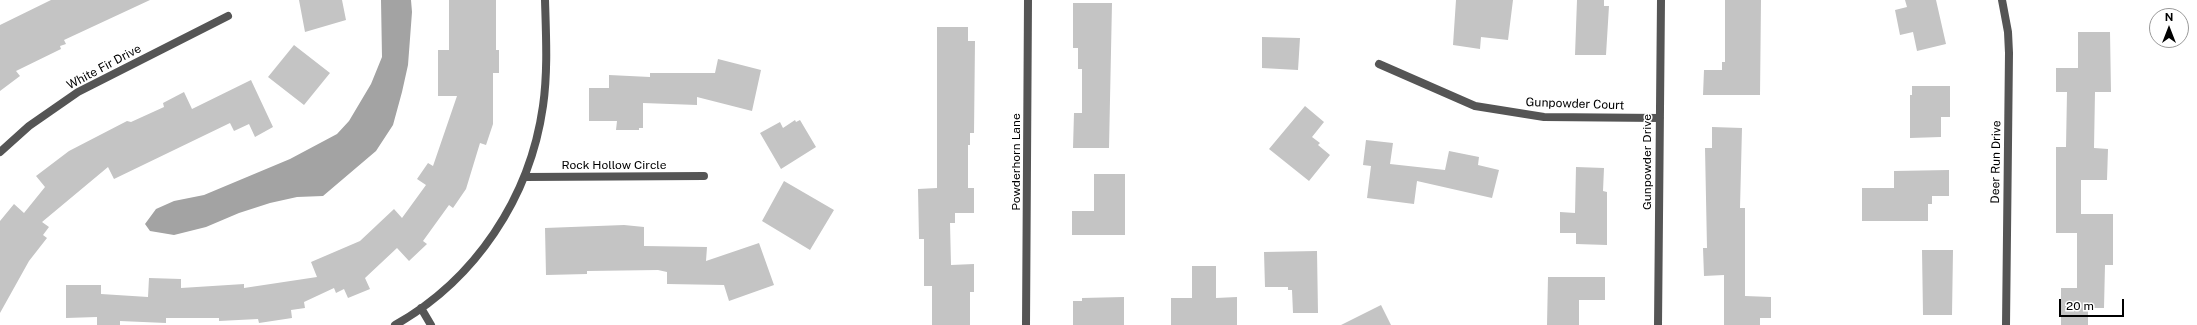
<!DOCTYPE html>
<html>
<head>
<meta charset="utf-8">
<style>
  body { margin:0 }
  #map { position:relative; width:2197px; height:325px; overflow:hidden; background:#fff; font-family:"Public Sans",sans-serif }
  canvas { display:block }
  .north { position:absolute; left:2149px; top:8px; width:40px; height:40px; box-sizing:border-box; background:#fff; border:1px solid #999; border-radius:50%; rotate:0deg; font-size:11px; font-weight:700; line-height:16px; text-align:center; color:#000 }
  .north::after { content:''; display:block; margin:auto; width:14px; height:18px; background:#000; clip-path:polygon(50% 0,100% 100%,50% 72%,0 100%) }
  .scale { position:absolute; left:2059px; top:299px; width:65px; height:18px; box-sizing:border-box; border:2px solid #000; border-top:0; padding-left:5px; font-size:12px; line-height:14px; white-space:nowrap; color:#000; -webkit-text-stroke:3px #fff; paint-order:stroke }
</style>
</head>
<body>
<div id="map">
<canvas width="2197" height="325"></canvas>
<div class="north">N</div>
<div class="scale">20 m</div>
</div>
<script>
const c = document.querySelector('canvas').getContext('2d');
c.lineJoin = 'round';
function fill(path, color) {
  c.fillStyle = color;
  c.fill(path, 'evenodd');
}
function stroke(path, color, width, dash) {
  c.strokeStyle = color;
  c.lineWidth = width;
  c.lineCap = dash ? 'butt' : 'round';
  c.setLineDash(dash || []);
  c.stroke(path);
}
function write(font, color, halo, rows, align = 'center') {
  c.font = font + ' "Public Sans",sans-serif';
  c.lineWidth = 3;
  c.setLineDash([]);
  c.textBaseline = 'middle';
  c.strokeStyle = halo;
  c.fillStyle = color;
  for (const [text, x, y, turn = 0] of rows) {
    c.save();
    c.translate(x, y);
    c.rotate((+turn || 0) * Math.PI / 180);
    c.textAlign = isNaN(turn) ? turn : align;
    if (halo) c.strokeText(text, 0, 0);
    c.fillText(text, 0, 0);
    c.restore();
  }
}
const water = new Path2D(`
  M 381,0 L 411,0 L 412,12 L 408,65 L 402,92 L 393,125 L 376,151 L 323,196 L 297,197 L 270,203 L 239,213 L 206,227 L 174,235 L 150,231 L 145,224 L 156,209 L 174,201 L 204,195 L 290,159 L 337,134 L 349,121 L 371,84 L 382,57 Z`);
const building = new Path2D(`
  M 51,0 L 150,0 L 64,40 L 66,44 L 60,46 L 61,49 L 16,71 L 20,76 L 0,91 L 0,25 Z
  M 299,0 L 342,0 L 346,20 L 305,32 Z
  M 449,0 L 496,0 L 496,50 L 499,50 L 499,73 L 493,73 L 493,124 L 486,145 L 480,143 L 466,189 L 453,208 L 449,205 L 423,241 L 427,244 L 409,261 L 397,248 L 365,278 L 370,289 L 348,298 L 344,289 L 336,293 L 334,288 L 304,302 L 305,308 L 291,310 L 292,318 L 259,323 L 258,319 L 219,321 L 219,318 L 166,318 L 166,323 L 120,321 L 120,325 L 97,325 L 97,317 L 66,318 L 66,285 L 101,285 L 101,294 L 148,297 L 149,278 L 181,279 L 181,288 L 244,284 L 244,288 L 317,277 L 311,262 L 360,241 L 394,209 L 402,218 L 426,185 L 417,179 L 428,163 L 433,166 L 457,96 L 438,96 L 438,50 L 449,50 Z
  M 1456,0 L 1513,0 L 1508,40 L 1481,37 L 1480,49 L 1453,45 Z
  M 1577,0 L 1604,0 L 1604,6 L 1609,6 L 1606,55 L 1575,55 Z
  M 1725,0 L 1761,0 L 1760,95 L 1703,95 L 1704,70 L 1722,70 L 1722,62 L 1725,62 Z
  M 1905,0 L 1936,0 L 1946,44 L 1917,51 L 1913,32 L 1900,35 L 1895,10 L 1907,7 Z
  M 1073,3 L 1112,3 L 1109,148 L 1073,148 L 1074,113 L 1082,113 L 1082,69 L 1078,69 L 1078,48 L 1073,48 Z
  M 937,27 L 968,27 L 968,41 L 975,41 L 974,133 L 970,133 L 970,145 L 968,145 L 968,188 L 974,188 L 974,213 L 955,213 L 955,223 L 950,223 L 951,265 L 974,264 L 974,292 L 970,292 L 970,325 L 932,325 L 932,286 L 924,286 L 924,239 L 919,239 L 918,189 L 937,188 Z
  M 2078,32 L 2110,32 L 2111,92 L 2095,92 L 2094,148 L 2108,149 L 2107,180 L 2081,180 L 2081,214 L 2113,214 L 2113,265 L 2105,265 L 2104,308 L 2088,308 L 2088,325 L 2061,325 L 2061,288 L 2077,288 L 2077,233 L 2056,233 L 2056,147 L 2066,147 L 2067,92 L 2056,92 L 2056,68 L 2078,68 Z
  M 1262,37 L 1300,38 L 1298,70 L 1262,68 Z
  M 294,45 L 330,73 L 304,105 L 268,77 Z
  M 718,59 L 761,70 L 752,111 L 697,97 L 697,105 L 643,103 L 643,128 L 639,128 L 639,130 L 616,130 L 617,121 L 589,121 L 589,88 L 609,88 L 609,75 L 650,77 L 650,73 L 715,73 Z
  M 251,80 L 273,127 L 255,137 L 249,124 L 234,131 L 230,123 L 114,179 L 108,167 L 42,222 L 49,227 L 43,235 L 47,238 L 29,261 L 0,313 L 0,221 L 14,204 L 24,213 L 45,187 L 36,176 L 69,151 L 127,121 L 131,122 L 164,107 L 163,103 L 184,92 L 192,109 Z
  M 1912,86 L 1950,86 L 1950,117 L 1941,117 L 1941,137 L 1910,138 L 1910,95 L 1912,95 Z
  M 1305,106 L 1324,122 L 1312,137 L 1320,143 L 1318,145 L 1330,155 L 1309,181 L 1269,149 Z
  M 795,120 L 796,122 L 800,120 L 816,147 L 781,169 L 760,133 L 780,122 L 783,128 Z
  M 1712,127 L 1742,128 L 1740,208 L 1745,208 L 1745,296 L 1771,297 L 1771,318 L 1760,318 L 1760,325 L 1724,325 L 1724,275 L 1704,276 L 1703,248 L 1707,248 L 1705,148 L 1712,148 Z
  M 1366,140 L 1393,143 L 1390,164 L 1445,170 L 1449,151 L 1479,157 L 1478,165 L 1499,170 L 1492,198 L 1417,181 L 1414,204 L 1367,198 L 1371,166 L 1363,165 Z
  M 1576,167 L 1604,168 L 1603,191 L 1607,192 L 1607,245 L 1576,244 L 1576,233 L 1560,233 L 1560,212 L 1575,213 Z
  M 1949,170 L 1949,196 L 1932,196 L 1932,204 L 1928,204 L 1928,221 L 1862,221 L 1862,188 L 1894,188 L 1894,171 Z
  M 1094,174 L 1125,174 L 1125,235 L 1072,235 L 1072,211 L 1094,211 Z
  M 784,181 L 834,210 L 810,250 L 762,221 Z
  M 624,225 L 644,227 L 644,246 L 707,247 L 706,261 L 759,243 L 774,285 L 729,301 L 724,285 L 667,284 L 667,272 L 658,270 L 587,271 L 587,274 L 546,275 L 545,228 Z
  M 1922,250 L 1953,250 L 1952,315 L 1923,315 Z
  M 1317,251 L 1318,313 L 1293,313 L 1292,290 L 1288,290 L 1288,287 L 1265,287 L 1264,252 Z
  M 1192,266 L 1216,266 L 1216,298 L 1237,297 L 1237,325 L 1171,325 L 1171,298 L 1192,298 Z
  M 1548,277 L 1605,277 L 1605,300 L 1579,300 L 1579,325 L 1547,325 Z
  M 1124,297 L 1124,325 L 1073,325 L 1073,301 L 1082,301 L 1082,298 Z
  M 1381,305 L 1391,325 L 1341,325 Z`);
const minor = new Path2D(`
  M 2002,0 L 2008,32 L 2009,53 L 2006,325
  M 1379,64 L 1475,106 L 1544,117 L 1660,118
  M 0,152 L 29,126 L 78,92 L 228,16
  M 525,177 L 704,176
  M 421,308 L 431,325
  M 395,325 C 475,280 530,198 543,106 C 548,71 546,35 545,0
  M 1026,325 L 1028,0
  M 1658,325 L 1661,0`);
const streetNames = [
  ["White Fir Drive",104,67,-28],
  ["Gunpowder Court",1575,104,2],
  ["Powderhorn Lane",1016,162,-90],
  ["Gunpowder Drive",1647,162,-90],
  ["Deer Run Drive",1996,162,-89],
  ["Rock Hollow Circle",614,165]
];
fill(water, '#a3a3a3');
fill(building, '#c4c4c4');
stroke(minor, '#555', 8);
write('12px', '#000', '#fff', streetNames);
</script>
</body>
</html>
